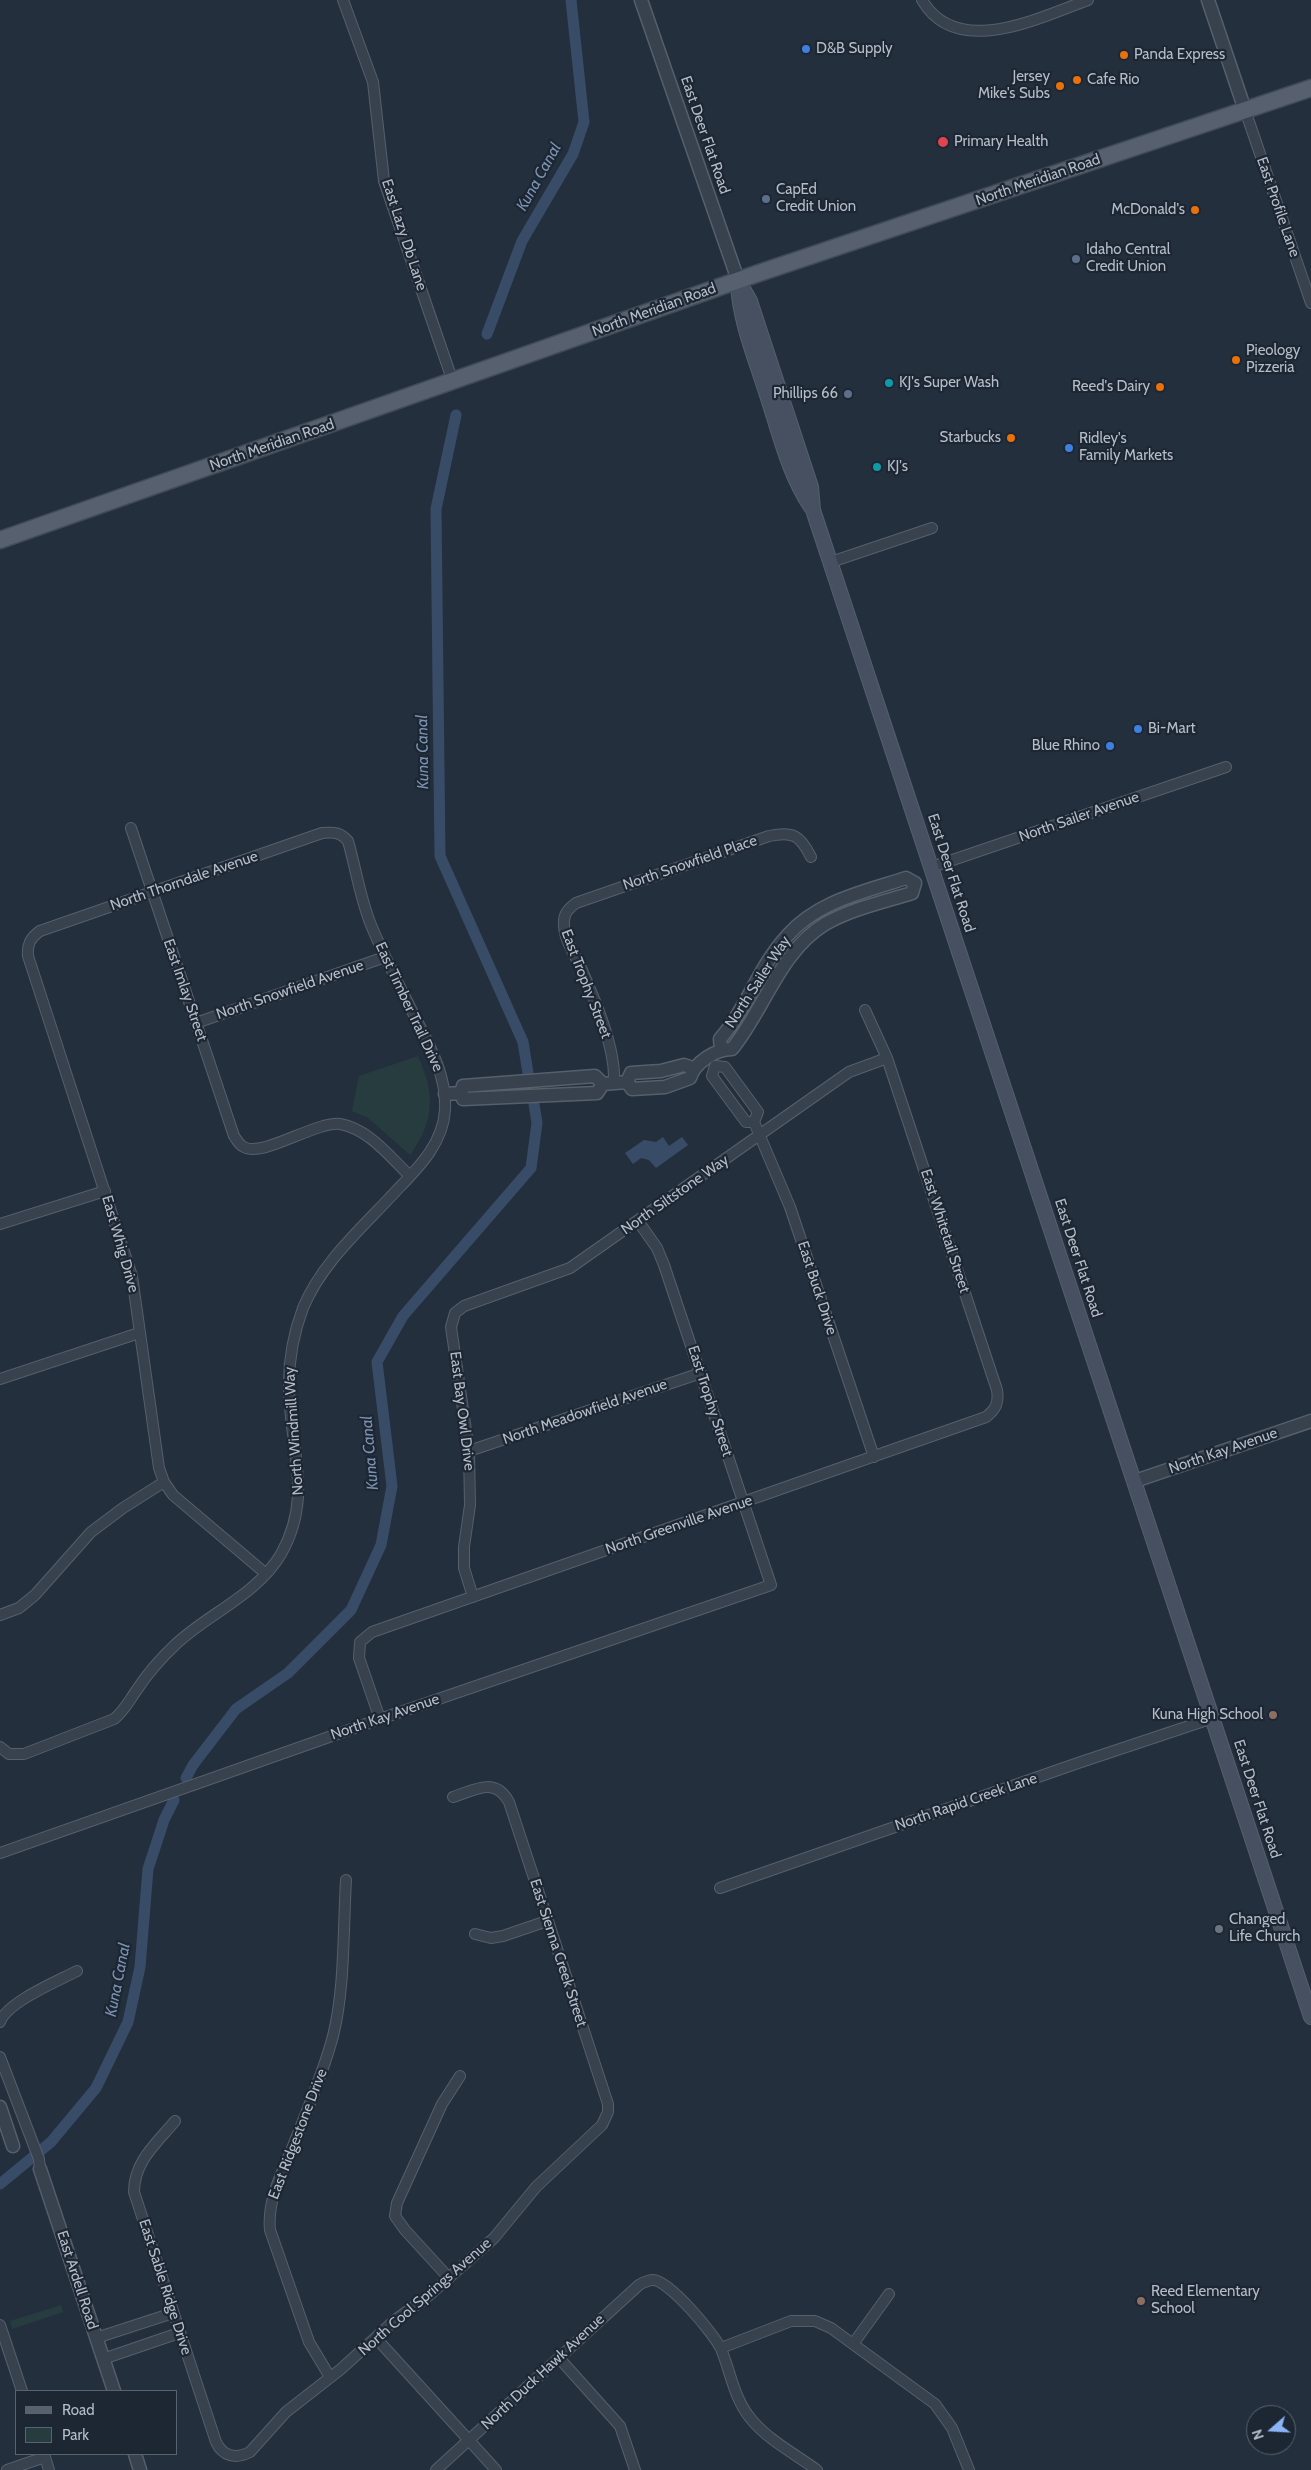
<!DOCTYPE html>
<html>
<head>
<meta charset="utf-8">
<style>
  body { margin:0 }
  #map { position:relative; width:1311px; height:2470px; overflow:hidden; background:#242f3e; font-family:Cabin,sans-serif }
  canvas { display:block }
  .legend { position:absolute; left:15px; top:2390px; width:162px; height:65px; box-sizing:border-box; background:#1d2633; border:1px solid #59626f; margin:0; padding:6px 9px; list-style:none; font-size:15px; color:#b4bcc9 }
  .legend li { display:flex; align-items:center; gap:10px; height:25px }
  .legend b { width:25px; border:1px solid #59626f }
  .north { position:absolute; left:1246px; top:2405px; width:50px; height:50px; box-sizing:border-box; background:#1d2633; border:1px solid #59626f; border-radius:50%; rotate:251deg; font-size:14px; font-weight:700; line-height:20px; text-align:center; color:#b4bcc9 }
  .north::after { content:''; display:block; margin:auto; width:18px; height:22px; background:#8ab4f8; clip-path:polygon(50% 0,100% 100%,50% 72%,0 100%) }
</style>
</head>
<body>
<div id="map">
<canvas width="1311" height="2470"></canvas>
<ul class="legend">
<li><b style="height:6px;background:#56606e"></b>Road</li>
<li><b style="height:14px;background:#263c3f"></b>Park</li>
</ul>
<div class="north">N</div>
</div>
<script>
const c = document.querySelector('canvas').getContext('2d');
c.lineJoin = 'round';
function fill(path, color) {
  c.fillStyle = color;
  c.fill(path, 'evenodd');
}
function stroke(path, color, width, dash) {
  c.strokeStyle = color;
  c.lineWidth = width;
  c.lineCap = dash ? 'butt' : 'round';
  c.setLineDash(dash || []);
  c.stroke(path);
}
function write(font, color, halo, rows, align = 'center') {
  c.font = font + ' Cabin,sans-serif';
  c.lineWidth = 4.5;
  c.setLineDash([]);
  c.textBaseline = 'middle';
  c.strokeStyle = halo;
  c.fillStyle = color;
  for (const [text, x, y, turn = 0] of rows) {
    c.save();
    c.translate(x, y);
    c.rotate((+turn || 0) * Math.PI / 180);
    c.textAlign = isNaN(turn) ? turn : align;
    if (halo) c.strokeText(text, 0, 0);
    c.fillText(text, 0, 0);
    c.restore();
  }
}
const green = new Path2D(`
  M 418,1056 C 435,1094 435,1119 411,1154 L 409,1154 L 368,1118 L 352,1111 L 359,1076 Z
  M 61,2305 L 63,2312 L 12,2329 L 10,2321 Z`);
const water = new Path2D(`
  M 663,1137 L 669,1146 L 682,1137 L 688,1145 L 656,1168 L 649,1160 L 641,1158 L 633,1164 L 625,1153 L 644,1140 L 656,1142 Z`);
const canal = new Path2D(`
  M 487,334 L 522,241 L 573,154 L 584,122 L 571,0
  M 456,415 L 436,509 L 440,856 L 523,1042 L 528,1073
  M 186,1778 L 193,1765 L 236,1709 L 288,1673 L 351,1610 L 381,1545 L 392,1486 L 377,1362 L 403,1316 L 531,1168 L 537,1123 L 534,1104
  M 0,2184 L 51,2142 L 96,2088 L 128,2022 L 140,1967 L 148,1869 L 164,1820 L 174,1800`);
const minor = new Path2D(`
  M 343,0 L 373,82 L 384,181 L 453,382
  M 922,0 C 957,60 1040,17 1088,0
  M 1245,110 L 1311,303
  M 831,562 L 932,528
  M 131,828 L 234,1136 C 237,1140 239,1145 244,1147 C 262,1158 316,1121 340,1124 C 369,1129 390,1157 410,1176
  M 932,867 L 1226,767
  M 196,1023 L 385,957
  M 715,1066 L 725,1067 L 758,1112 L 754,1122 L 746,1122 L 712,1076 Z
  M 614,1083 C 616,1048 595,1000 581,968 C 575,955 564,939 564,925 C 563,914 568,909 576,903 L 769,836 C 793,831 800,835 811,857
  M 754,1122 L 790,1207 L 874,1457
  M 0,1224 L 105,1191
  M 0,1379 L 139,1333
  M 469,1451 L 701,1373
  M 473,1597 L 464,1568 L 464,1547 L 470,1505 L 469,1451 L 451,1327 L 455,1313 L 464,1306 L 570,1268 L 849,1072 L 887,1058
  M 0,1615 L 19,1608 L 35,1595 L 91,1532 L 123,1508 L 164,1482
  M 380,1719 L 359,1658 L 360,1642 L 372,1632 L 986,1417 C 996,1409 999,1403 997,1390 L 887,1058 L 865,1010
  M 0,1747 L 9,1754 L 24,1754 L 114,1719 C 124,1711 129,1701 136,1691 C 147,1674 161,1658 176,1644 C 209,1613 257,1595 281,1554 C 315,1494 288,1445 289,1383 C 289,1357 294,1332 303,1308 C 322,1262 363,1227 396,1191 C 418,1168 443,1144 445,1110 C 447,1073 427,1041 411,1009 C 397,981 383,954 371,925 C 360,898 356,869 348,841 C 340,832 334,832 322,833 L 40,931 C 30,938 27,945 28,956 L 132,1276 L 159,1468 L 164,1482 L 173,1495 L 265,1573
  M 0,1853 L 380,1719 L 771,1585 L 664,1265 L 657,1248 L 638,1221
  M 720,1888 L 1078,1763 L 1213,1718
  M 475,1934 L 491,1938 L 503,1936 L 547,1921
  M 0,2022 C 7,2002 58,1981 77,1971
  M 0,2057 L 39,2159 L 40,2169
  M 175,2121 C 157,2143 134,2161 134,2192 L 216,2442 C 223,2457 236,2459 250,2452 L 286,2412 L 341,2369 L 395,2320 L 426,2298 L 494,2238 L 536,2187 L 602,2125 L 608,2112 L 608,2104 L 509,1802 C 495,1776 475,1790 453,1797
  M 449,2278 L 405,2230 L 395,2216 L 397,2203 L 442,2104 L 460,2076
  M 0,2325 L 22,2391
  M 96,2338 L 173,2313
  M 376,2338 L 496,2470
  M 853,2344 L 889,2294
  M 721,2348 L 791,2321 L 815,2321 L 831,2328 L 935,2404 L 952,2428 L 969,2470
  M 559,2358 L 620,2426 L 635,2470
  M 103,2359 L 179,2333
  M 330,2377 L 309,2342 L 270,2230 C 267,2200 282,2173 293,2146 C 307,2110 323,2074 333,2036 C 345,1989 343,1929 346,1880
  M 44,2454 L 49,2470
  M 7,2470 L 45,2457
  M 436,2470 L 639,2285 C 642,2283 649,2280 653,2280 C 669,2280 715,2335 721,2349 C 731,2373 734,2399 751,2419 C 768,2440 795,2454 817,2470`);
const tertiary = new Path2D(`
  M 641,0 L 738,280
  M 1208,0 L 1245,110
  M 721,1049 L 720,1039 C 747,1008 759,966 787,936 C 817,901 864,892 906,878 L 915,883
  M 627,1082 L 632,1089 L 665,1087 L 690,1078 C 695,1062 716,1049 732,1049 C 764,1010 780,951 825,924 C 851,909 883,902 912,893 L 915,883
  M 627,1082 L 631,1073 L 661,1071 L 684,1065 L 693,1068
  M 461,1093 L 463,1099 L 597,1093 L 603,1084 L 627,1082
  M 461,1093 L 463,1086 L 595,1076 L 603,1084
  M 445,1094 L 461,1093
  M 1135,1481 L 1311,1421
  M 0,2107 L 13,2146
  M 40,2169 L 114,2391
  M 135,2454 L 140,2470`);
const secondary = new Path2D(`
  M 738,280 L 750,301 L 811,487 L 813,510 L 1311,2017
  M 738,284 C 740,322 755,357 766,392 C 779,431 788,473 811,507`);
const primary = new Path2D(`
  M 0,540 L 759,273 L 1311,88`);
const markers = [
  [806,49,5,"#3f7fe0"],
  [1124,55,5,"#e8710a"],
  [1077,80,5,"#e8710a"],
  [1060,86,5,"#e8710a"],
  [943,142,6,"#e0444e"],
  [766,199,5,"#5c6f8a"],
  [1195,210,5,"#e8710a"],
  [1076,259,5,"#5c6f8a"],
  [1236,360,5,"#e8710a"],
  [889,383,5,"#0f9aa8"],
  [1160,387,5,"#e8710a"],
  [848,394,5,"#5c6f8a"],
  [1011,438,5,"#e8710a"],
  [1069,448,5,"#3f7fe0"],
  [877,467,5,"#0f9aa8"],
  [1138,729,5,"#3f7fe0"],
  [1110,746,5,"#3f7fe0"],
  [1273,1715,5,"#8d6e63"],
  [1219,1929,5,"#6b7280"],
  [1141,2301,5,"#8d6e63"]
];
const poiNames = [
  ["D&B Supply",816,49],
  ["Panda Express",1134,55],
  ["Jersey",1050,77,"right"],
  ["Mike's Subs",1050,94,"right"],
  ["Cafe Rio",1087,80],
  ["Primary Health",954,142],
  ["CapEd",776,190],
  ["Credit Union",776,207],
  ["McDonald's",1185,210,"right"],
  ["Idaho Central",1086,250],
  ["Credit Union",1086,267],
  ["Pieology",1246,351],
  ["Pizzeria",1246,368],
  ["KJ's Super Wash",899,383],
  ["Reed's Dairy",1150,387,"right"],
  ["Phillips 66",838,394,"right"],
  ["Starbucks",1001,438,"right"],
  ["Ridley's",1079,439],
  ["Family Markets",1079,456],
  ["KJ's",887,467],
  ["Bi-Mart",1148,729],
  ["Blue Rhino",1100,746,"right"],
  ["Kuna High School",1263,1715,"right"],
  ["Changed",1229,1920],
  ["Life Church",1229,1937],
  ["Reed Elementary",1151,2292],
  ["School",1151,2309]
];
const streetNames = [
  ["East Deer Flat Road",705,135,71],
  ["North Meridian Road",1038,180,-19],
  ["East Profile Lane",1278,207,71],
  ["East Lazy Db Lane",404,235,72],
  ["North Meridian Road",654,310,-20],
  ["North Meridian Road",272,445,-19],
  ["North Sailer Avenue",1079,817,-19],
  ["North Snowfield Place",690,863,-19],
  ["East Deer Flat Road",951,873,72],
  ["North Thorndale Avenue",184,881,-19],
  ["North Sailer Way",758,982,-57],
  ["East Trophy Street",586,984,69],
  ["East Imlay Street",185,990,71],
  ["North Snowfield Avenue",290,990,-19],
  ["East Timber Trail Drive",409,1007,65],
  ["North Siltstone Way",675,1195,-35],
  ["East Whitetail Street",945,1231,72],
  ["East Whig Drive",120,1244,74],
  ["East Deer Flat Road",1078,1258,72],
  ["East Buck Drive",817,1288,72],
  ["East Trophy Street",710,1401,72],
  ["East Bay Owl Drive",462,1411,83],
  ["North Meadowfield Avenue",585,1412,-19],
  ["North Windmill Way",294,1431,-94],
  ["North Kay Avenue",1223,1451,-19],
  ["North Greenville Avenue",679,1525,-19],
  ["North Kay Avenue",385,1717,-19],
  ["East Deer Flat Road",1257,1799,72],
  ["North Rapid Creek Lane",966,1802,-19],
  ["East Sienna Creek Street",558,1953,72],
  ["East Ridgestone Drive",298,2134,-69],
  ["East Ardell Road",77,2280,72],
  ["East Sable Ridge Drive",165,2287,72],
  ["North Cool Springs Avenue",425,2297,-41],
  ["North Duck Hawk Avenue",543,2372,-43]
];
const waterNames = [
  ["Kuna Canal",539,177,-61],
  ["Kuna Canal",423,752,-91],
  ["Kuna Canal",370,1453,-95],
  ["Kuna Canal",118,1980,-79]
];
fill(green, '#263c3f');
fill(water, '#394c67');
stroke(canal, '#394c67', 11);
stroke(minor, '#565f6c', 12);
stroke(tertiary, '#565f6c', 15);
stroke(secondary, '#565f6c', 16);
stroke(primary, '#414a57', 19);
stroke(minor, '#38414e', 10);
stroke(tertiary, '#38414e', 12);
stroke(secondary, '#465061', 14);
stroke(primary, '#56606e', 16);
for (const [x, y, r, color] of markers) {
  const dot = new Path2D();
  dot.arc(x, y, r, 0, 2 * Math.PI);
  c.fillStyle = color;
  c.fill(dot);
  stroke(dot, '#1d2633', 2);
}
write('15px', '#b4bcc9', '#1d2633', poiNames, 'left');
write('15px', '#b4bcc9', '#1d2633', streetNames);
write('italic 16px', '#7c92b1', '#1d2633', waterNames);
</script>
</body>
</html>
